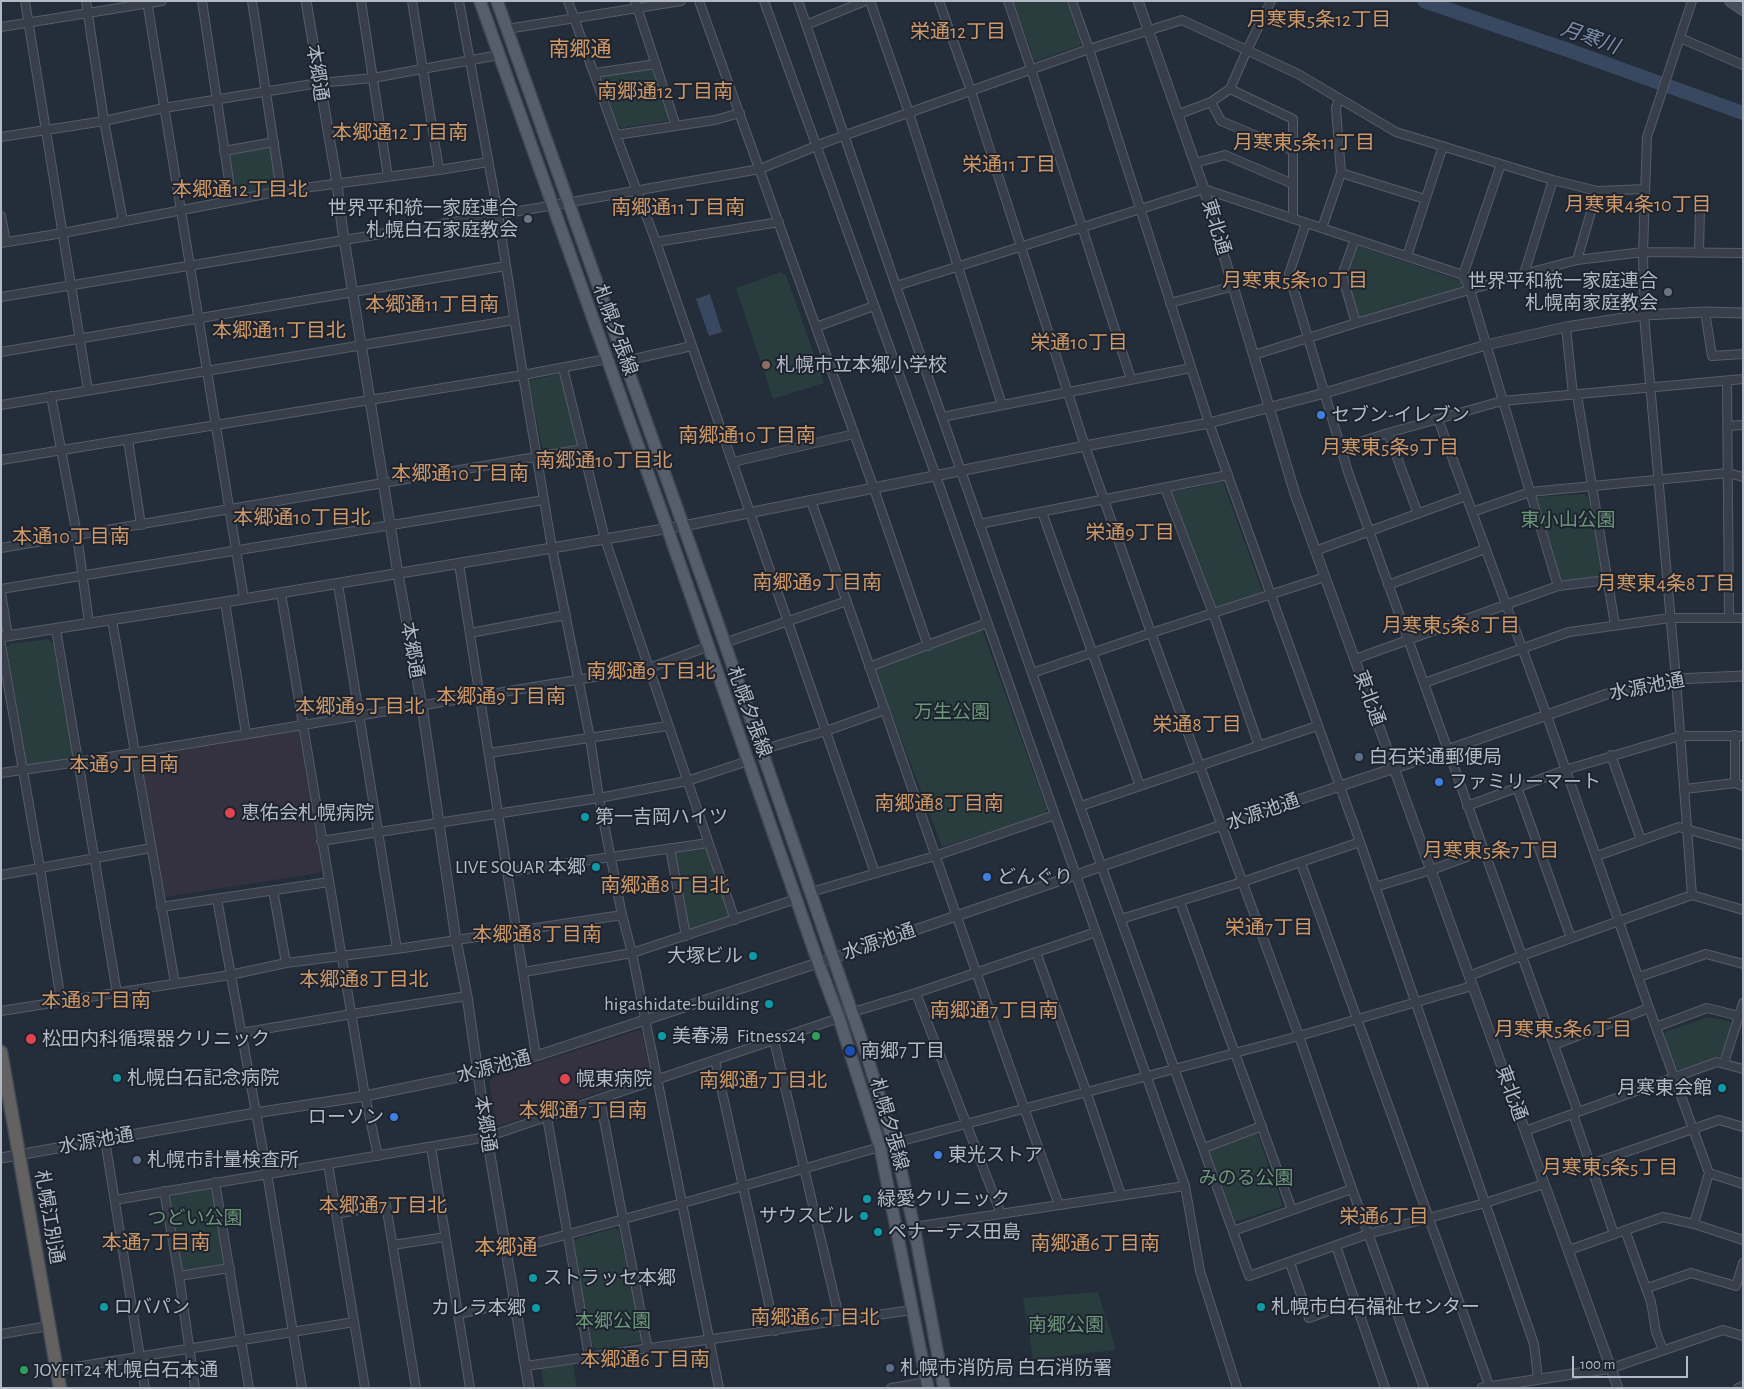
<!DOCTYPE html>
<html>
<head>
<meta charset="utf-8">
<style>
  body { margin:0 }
  #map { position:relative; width:1744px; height:1389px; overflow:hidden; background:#242d3a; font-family:"Alegreya Sans",sans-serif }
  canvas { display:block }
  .frame { position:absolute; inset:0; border:2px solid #b3bac6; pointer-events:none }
  .scale { position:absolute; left:1572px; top:1356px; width:116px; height:22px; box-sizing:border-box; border:2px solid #b3bac6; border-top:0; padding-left:6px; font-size:15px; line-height:18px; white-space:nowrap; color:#b3bac6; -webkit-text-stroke:4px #1d2430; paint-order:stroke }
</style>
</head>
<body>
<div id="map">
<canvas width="1744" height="1389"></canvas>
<div class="frame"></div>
<div class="scale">100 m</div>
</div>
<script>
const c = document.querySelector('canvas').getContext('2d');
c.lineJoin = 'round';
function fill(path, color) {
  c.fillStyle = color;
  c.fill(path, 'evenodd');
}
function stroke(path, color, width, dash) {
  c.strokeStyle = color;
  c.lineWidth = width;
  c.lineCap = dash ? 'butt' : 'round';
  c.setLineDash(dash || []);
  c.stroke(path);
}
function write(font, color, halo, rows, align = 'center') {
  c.font = font + ' "Alegreya Sans","Noto Sans JP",sans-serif';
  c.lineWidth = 4;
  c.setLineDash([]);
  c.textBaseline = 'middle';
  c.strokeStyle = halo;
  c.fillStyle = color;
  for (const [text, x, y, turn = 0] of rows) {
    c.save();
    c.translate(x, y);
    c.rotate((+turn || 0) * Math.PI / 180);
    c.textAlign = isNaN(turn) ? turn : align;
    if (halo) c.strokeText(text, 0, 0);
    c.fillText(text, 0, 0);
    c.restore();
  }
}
const medical = new Path2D(`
  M 295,728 L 298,730 L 322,870 L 319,873 L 165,897 L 162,895 L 139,755 Z
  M 639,1030 L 642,1033 L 650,1073 L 648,1076 L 498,1126 L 496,1124 L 489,1081 L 494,1077 Z`);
const green = new Path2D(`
  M 1013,1 L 1066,1 L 1081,43 L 1080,46 L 1036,61 L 1034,59 Z
  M 649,68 L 652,70 L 670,118 L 667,121 L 621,128 L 618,125 L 601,78 L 602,76 Z
  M 268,148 L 270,150 L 276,185 L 274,188 L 239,194 L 236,192 L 230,156 L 232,153 Z
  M 1358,246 L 1461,281 L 1462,287 L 1459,290 L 1360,317 L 1357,316 L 1347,274 L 1355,247 Z
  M 781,272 L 786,275 L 824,383 L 773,399 L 736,288 Z
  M 559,374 L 577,443 L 575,445 L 543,452 L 529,382 L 531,380 Z
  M 1223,482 L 1263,593 L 1217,608 L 1214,607 L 1170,492 Z
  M 1584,494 L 1588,497 L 1602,576 L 1564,582 L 1561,580 L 1536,497 Z
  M 982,629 L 1047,810 L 1045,814 L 942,847 L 875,670 Z
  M 48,639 L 53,643 L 73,755 L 70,759 L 28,765 L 26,763 L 7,647 L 10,644 Z
  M 703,847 L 707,850 L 729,916 L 727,921 L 690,932 L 675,855 L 677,852 Z
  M 1708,1017 L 1729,1021 L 1733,1025 L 1723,1055 L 1680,1070 L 1677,1069 L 1664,1036 L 1665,1032 Z
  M 1257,1132 L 1283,1206 L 1235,1222 L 1209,1150 Z
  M 209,1188 L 212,1190 L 224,1266 L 182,1272 L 170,1197 L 172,1194 Z
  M 615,1228 L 619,1230 L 643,1341 L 640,1343 L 598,1349 L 593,1347 L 572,1240 Z
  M 1098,1292 L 1115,1346 L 1114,1350 L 1033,1360 L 1023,1298 Z
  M 573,1363 L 577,1388 L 544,1388 L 541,1368 Z`);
const water = new Path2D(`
  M 710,294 L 722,332 L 709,336 L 696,299 Z`);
const river = new Path2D(`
  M 1424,1 L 1568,50 L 1743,113`);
const minor = new Path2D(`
  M 25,1 L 88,390
  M 86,1 L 104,121 L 123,221
  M 147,1 L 244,599
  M 202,1 L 232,200
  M 252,1 L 281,191
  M 361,1 L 388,177
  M 412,1 L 439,170
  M 459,1 L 498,214 L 523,375 L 552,548 L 590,738 L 599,798 L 622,915 L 632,953 L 719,1388
  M 568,1 L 616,135 L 656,242 L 875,873
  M 635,1 L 676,126
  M 699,1 L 874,489 L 928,646
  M 764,1 L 936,476 L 1185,1186 L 1200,1271 L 1237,1388
  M 798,1 L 896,286 L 1032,673 L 1249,1276 L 1368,1234 L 1485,1203 L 1544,1184
  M 870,1 L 909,113 L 1002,405
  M 939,1 L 971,91 L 1085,446 L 1151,633 L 1299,1036 L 1352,1189 L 1424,1388
  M 1008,1 L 1031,69 L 1131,379
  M 1072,1 L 1089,49 L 1209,423 L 1360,842 L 1534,1344 L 1538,1379
  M 1692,1 L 1647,137 L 1643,252 L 1644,315 L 1676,679 L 1692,895
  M 806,25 L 865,1
  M 1,27 L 162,1
  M 507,29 L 681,1
  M 1680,38 L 1743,65
  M 595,73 L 656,64
  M 1230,89 L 1247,50 L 1271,1
  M 1211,102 L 1221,121 L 1293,151
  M 1179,114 L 1211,102 L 1230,89 L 1293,119 L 1293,219
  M 616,135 L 715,120 L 740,113
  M 1,137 L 104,121 L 164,108 L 319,83 L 373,78 L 499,55
  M 224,151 L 274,142
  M 1195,163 L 1225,155 L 1293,184
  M 1341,173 L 1425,199
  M 1,216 L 6,242
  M 1306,223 L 1289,274 L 1348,472 L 1578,1112
  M 1322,228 L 1341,173 L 1336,108 L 1339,99
  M 1355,239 L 1342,275 L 1356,323
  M 656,242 L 779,222
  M 1,243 L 63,233 L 281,191 L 439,170 L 488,162
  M 1699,253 L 1700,208
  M 1407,256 L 1443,146
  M 1577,260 L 1597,191
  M 1524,274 L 1553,180
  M 1463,275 L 1501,164
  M 896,286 L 1204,189 L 1463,275 L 1470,290 L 1558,586
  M 1,297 L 537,208 L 760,169 L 826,142 L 1089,49 L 1182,20 L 1298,74 L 1396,132 L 1553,180 L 1597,191 L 1645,189
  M 1170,303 L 1234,286
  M 1705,312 L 1712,356 L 1743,354
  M 816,327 L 874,306
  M 1566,327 L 1573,395
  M 1,352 L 506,266
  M 1254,355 L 1356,323 L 1524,274 L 1577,260 L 1643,252 L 1743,253
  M 625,361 L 692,346
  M 563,368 L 605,539 L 735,920
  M 1727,381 L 1729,617
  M 1577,395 L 1615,625
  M 51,396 L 77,535 L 89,623
  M 1,405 L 514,320
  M 942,417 L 1191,368
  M 1438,419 L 1547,716 L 1649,1008 L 1709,1173 L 1694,1224
  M 1727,426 L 1743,425
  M 1388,433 L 1418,514
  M 128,440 L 141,525
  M 1341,448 L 1388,433 L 1502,401 L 1743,379
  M 1,460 L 523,375 L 607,359
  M 733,462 L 854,434
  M 1165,488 L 1213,613 L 1259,746
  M 811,501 C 895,735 974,971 1059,1205
  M 1042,512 L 1140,786
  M 1472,512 L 1530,492 L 1728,473 L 1743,477
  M 979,524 L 1228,475
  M 1,548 L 583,449
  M 1315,551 L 1466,496
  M 459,564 L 536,1056
  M 338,584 L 397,949
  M 1388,585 L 1485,549
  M 1,589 L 544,500
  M 1,593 L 8,636
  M 281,593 L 365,1096 L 378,1156
  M 225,602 L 246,734
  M 112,620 L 175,983
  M 56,629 L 117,993
  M 470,633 L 566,615
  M 724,643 L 847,601
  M 1,644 L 40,868 L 61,1001
  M 1355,659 L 1558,586 L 1607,580
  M 869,667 L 987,623
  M 1032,673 L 1151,633 L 1325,577
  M 1424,683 L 1569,632 L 1670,618 L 1743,618
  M 1735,735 L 1735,783
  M 761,750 L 826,731 L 885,710
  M 489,753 L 668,726
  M 1611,755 L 1641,840
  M 1,773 L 78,762 L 649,668 L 707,647
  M 1517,787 L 1571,938
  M 1685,789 L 1735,783 L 1743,786
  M 1081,806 L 1317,726
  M 1467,806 L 1565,770 L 1680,736 L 1743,736
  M 321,841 L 599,798 L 687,781 L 748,761
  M 670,848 L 686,936
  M 1597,856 L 1679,827 L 1743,845
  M 1301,863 L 1490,1388
  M 507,872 L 708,843
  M 1,875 L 151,848
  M 1375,887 L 1431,870 L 1483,851
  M 273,890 L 286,963
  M 811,892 L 935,856 L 1055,815
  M 217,899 L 267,1173 L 302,1388
  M 1180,902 L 1292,1210
  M 161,907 L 329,882
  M 1121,919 L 1242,882 L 1360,842
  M 1036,952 L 1086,1091 L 1121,1195
  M 524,972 L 632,953 L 796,899
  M 1469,976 L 1521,956 L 1692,895 L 1743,910
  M 1639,977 L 1706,954 L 1743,964
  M 916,993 L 1001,1214
  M 1,1011 L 230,975 L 286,963 L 397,949 L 622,915
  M 853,1012 L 916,993 L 1096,932
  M 1656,1027 L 1707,1008 L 1743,1017
  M 241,1033 L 352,1014 L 467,996
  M 774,1040 L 840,1321
  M 1554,1045 L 1649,1008
  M 715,1060 L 775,1331
  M 1724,1063 L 1743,1003
  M 600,1099 L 648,1350
  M 1573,1114 L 1614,1234
  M 547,1117 L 589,1357
  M 1525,1131 L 1717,1062 L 1743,1069
  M 105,1140 L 145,1388
  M 431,1147 L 470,1388
  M 1204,1148 L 1262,1126
  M 328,1164 L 365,1388
  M 1591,1164 L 1719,1120 L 1743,1127
  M 1709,1173 L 1743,1184
  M 215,1182 L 249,1388
  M 164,1191 L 179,1276 L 195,1388
  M 115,1200 L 487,1137 L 839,1018
  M 336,1214 L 386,1205 L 416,1388
  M 914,1227 L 1185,1186
  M 1625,1230 L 1651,1302 L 1656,1332 L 1663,1350
  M 1233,1231 L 1352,1189
  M 393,1245 L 445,1237
  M 1336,1246 L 1385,1388
  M 1569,1250 L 1663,1217 L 1694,1224 L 1743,1240
  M 506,1251 L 694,1200 L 894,1143 L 1299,1036 L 1472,986
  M 1290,1263 L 1309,1318 L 1355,1302
  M 179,1276 L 230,1268
  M 1647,1288 L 1691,1273 L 1736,1286 L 1743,1263
  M 458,1314 L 515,1302
  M 1,1334 L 49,1326
  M 526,1366 L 912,1310
  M 1612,1368 L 1723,1330 L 1743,1336
  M 57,1370 L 354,1322
  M 891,1388 L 927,1382
  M 1738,1388 L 1743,1386`);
const tertiary = new Path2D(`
  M 306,1 L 337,183 L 342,226 L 398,574 L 422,706 L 456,940 L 467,996 L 487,1137 L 529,1388
  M 1138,1 L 1204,189 L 1295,494 L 1618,1388
  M 1,637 L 225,602 L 552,548 L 693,524 L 1085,446 L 1209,423 L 1325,393 L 1486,345 L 1566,327 L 1644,315 L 1705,312 L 1743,313
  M 1,1158 L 255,1113 L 365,1096 L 478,1073 L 536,1056 L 845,954 L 1231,822 L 1410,763 L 1607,694 L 1676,679 L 1743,676
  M 1482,1388 L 1612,1368`);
const secondary = new Path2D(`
  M 1730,1 L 1743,10`);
const primary = new Path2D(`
  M 480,1 L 667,527 L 818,962 L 839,1018 L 880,1147 L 928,1388
  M 497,1 L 716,618 L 867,1056 L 898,1158 L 914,1227 L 944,1388`);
const trunk = new Path2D(`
  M 1,1052 L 60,1388`);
const markers = [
  [528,219,5,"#6b7280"],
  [1668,292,5,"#6b7280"],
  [766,365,5,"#8d6e63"],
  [1321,415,5,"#3f7fe0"],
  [1359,757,5,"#5c6f8a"],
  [1439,782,5,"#3f7fe0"],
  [230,813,6,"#e0444e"],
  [585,817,5,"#0f9aa8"],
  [596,867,5,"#0f9aa8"],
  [987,877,5,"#3f7fe0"],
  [753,956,5,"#0f9aa8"],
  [769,1004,5,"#0f9aa8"],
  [662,1036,5,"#0f9aa8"],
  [816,1036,5,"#2e9e5b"],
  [31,1039,6,"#e0444e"],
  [850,1051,6,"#1a4fb4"],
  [117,1078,5,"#0f9aa8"],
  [565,1079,6,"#e0444e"],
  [1722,1088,5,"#0f9aa8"],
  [394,1117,5,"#3f7fe0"],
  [938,1155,5,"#3f7fe0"],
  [137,1160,5,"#5c6f8a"],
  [867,1199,5,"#0f9aa8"],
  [864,1216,5,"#0f9aa8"],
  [878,1232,5,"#0f9aa8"],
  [533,1278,5,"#0f9aa8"],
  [104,1307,5,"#0f9aa8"],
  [1261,1307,5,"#0f9aa8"],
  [536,1308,5,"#0f9aa8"],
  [890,1368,5,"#5c6f8a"],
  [24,1370,5,"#2e9e5b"]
];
const streetNames = [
  ["本郷通",317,73,81],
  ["東北通",1216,227,73],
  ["札幌夕張線",615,330,70],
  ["本郷通",412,650,80],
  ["水源池通",1647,687,-11],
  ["東北通",1369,698,70],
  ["札幌夕張線",749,712,70],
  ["水源池通",1263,812,-19],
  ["水源池通",879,942,-19],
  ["水源池通",494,1067,-15],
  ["東北通",1511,1093,70],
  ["本郷通",485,1124,81],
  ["札幌夕張線",889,1124,74],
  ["水源池通",96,1141,-10],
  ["札幌江別通",49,1217,80]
];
const poiNames = [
  ["世界平和統一家庭連合",518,208,"right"],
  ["札幌白石家庭教会",518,230,"right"],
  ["世界平和統一家庭連合",1658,281,"right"],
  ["札幌南家庭教会",1658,303,"right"],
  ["札幌市立本郷小学校",776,365],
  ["セブン-イレブン",1331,415],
  ["白石栄通郵便局",1369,757],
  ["ファミリーマート",1449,782],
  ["恵佑会札幌病院",241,813],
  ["第一吉岡ハイツ",595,817],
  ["LIVE SQUAR 本郷",586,867,"right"],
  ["どんぐり",997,877],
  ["大塚ビル",743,956,"right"],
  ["higashidate-building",759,1004,"right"],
  ["美春湯",672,1036],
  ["Fitness24",806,1036,"right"],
  ["松田内科循環器クリニック",42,1039],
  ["南郷7丁目",861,1051],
  ["札幌白石記念病院",127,1078],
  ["幌東病院",576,1079],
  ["月寒東会館",1712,1088,"right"],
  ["ローソン",384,1117,"right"],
  ["東光ストア",948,1155],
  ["札幌市計量検査所",147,1160],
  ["緑愛クリニック",877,1199],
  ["サウスビル",854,1216,"right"],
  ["ペナーテス田島",888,1232],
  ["ストラッセ本郷",543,1278],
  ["ロバパン",114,1307],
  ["札幌市白石福祉センター",1271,1307],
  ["カレラ本郷",526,1308,"right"],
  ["札幌市消防局 白石消防署",900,1368],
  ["JOYFIT24 札幌白石本通",34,1370]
];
const parkNames = [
  ["東小山公園",1568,520],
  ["万生公園",952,712],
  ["みのる公園",1246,1178],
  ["つどい公園",195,1218],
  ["本郷公園",613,1321],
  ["南郷公園",1066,1325]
];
const neighbourhoodNames = [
  ["月寒東5条12丁目",1319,20],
  ["栄通12丁目",958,32],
  ["南郷通12丁目南",665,92],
  ["本郷通12丁目南",400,133],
  ["月寒東5条11丁目",1304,143],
  ["栄通11丁目",1009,165],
  ["本郷通12丁目北",240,190],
  ["月寒東4条10丁目",1638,205],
  ["南郷通11丁目南",678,208],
  ["月寒東5条10丁目",1295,281],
  ["本郷通11丁目南",432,305],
  ["本郷通11丁目北",279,331],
  ["栄通10丁目",1079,343],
  ["南郷通10丁目南",747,436],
  ["月寒東5条9丁目",1390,448],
  ["南郷通10丁目北",604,461],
  ["本郷通10丁目南",460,474],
  ["本郷通10丁目北",302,518],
  ["栄通9丁目",1130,533],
  ["本通10丁目南",71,537],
  ["南郷通9丁目南",817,583],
  ["月寒東4条8丁目",1666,584],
  ["月寒東5条8丁目",1451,626],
  ["南郷通9丁目北",651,672],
  ["本郷通9丁目南",501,697],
  ["本郷通9丁目北",360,707],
  ["栄通8丁目",1197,725],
  ["本通9丁目南",124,765],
  ["南郷通8丁目南",939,804],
  ["月寒東5条7丁目",1491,851],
  ["南郷通8丁目北",665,886],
  ["栄通7丁目",1269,928],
  ["本郷通8丁目南",537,935],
  ["本郷通8丁目北",364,980],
  ["本通8丁目南",96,1001],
  ["南郷通7丁目南",994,1011],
  ["月寒東5条6丁目",1563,1030],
  ["南郷通7丁目北",763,1081],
  ["本郷通7丁目南",583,1111],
  ["月寒東5条5丁目",1610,1168],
  ["本郷通7丁目北",383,1206],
  ["栄通6丁目",1384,1217],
  ["本通7丁目南",156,1243],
  ["南郷通6丁目南",1095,1244],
  ["南郷通6丁目北",815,1318],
  ["本郷通6丁目南",645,1360]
];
const waterNames = [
  ["月寒川",1590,38,19]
];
const quarterNames = [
  ["南郷通",580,50],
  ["本郷通",506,1248]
];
fill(medical, '#34323f');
fill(green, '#293c3e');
fill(water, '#394861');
stroke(river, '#394861', 14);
stroke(minor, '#565d69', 10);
stroke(tertiary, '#565d69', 11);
stroke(secondary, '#565d69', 12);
stroke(primary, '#414854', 14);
stroke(trunk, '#434a56', 15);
stroke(minor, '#383f4b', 8);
stroke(tertiary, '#383f4b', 9);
stroke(secondary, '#464e5e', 10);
stroke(primary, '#565e6b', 11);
stroke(trunk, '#636260', 12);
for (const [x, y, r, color] of markers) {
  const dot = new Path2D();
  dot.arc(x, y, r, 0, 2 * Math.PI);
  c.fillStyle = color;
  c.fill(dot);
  stroke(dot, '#1d2430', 2);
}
write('19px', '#b3bac6', '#1d2430', streetNames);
write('19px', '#b3bac6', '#1d2430', poiNames, 'left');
write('19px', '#6c9677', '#1d2430', parkNames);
write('20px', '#ce9867', '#1d2430', neighbourhoodNames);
write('italic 20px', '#7c8fac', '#1d2430', waterNames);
write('21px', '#ce9867', '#1d2430', quarterNames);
</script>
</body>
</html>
